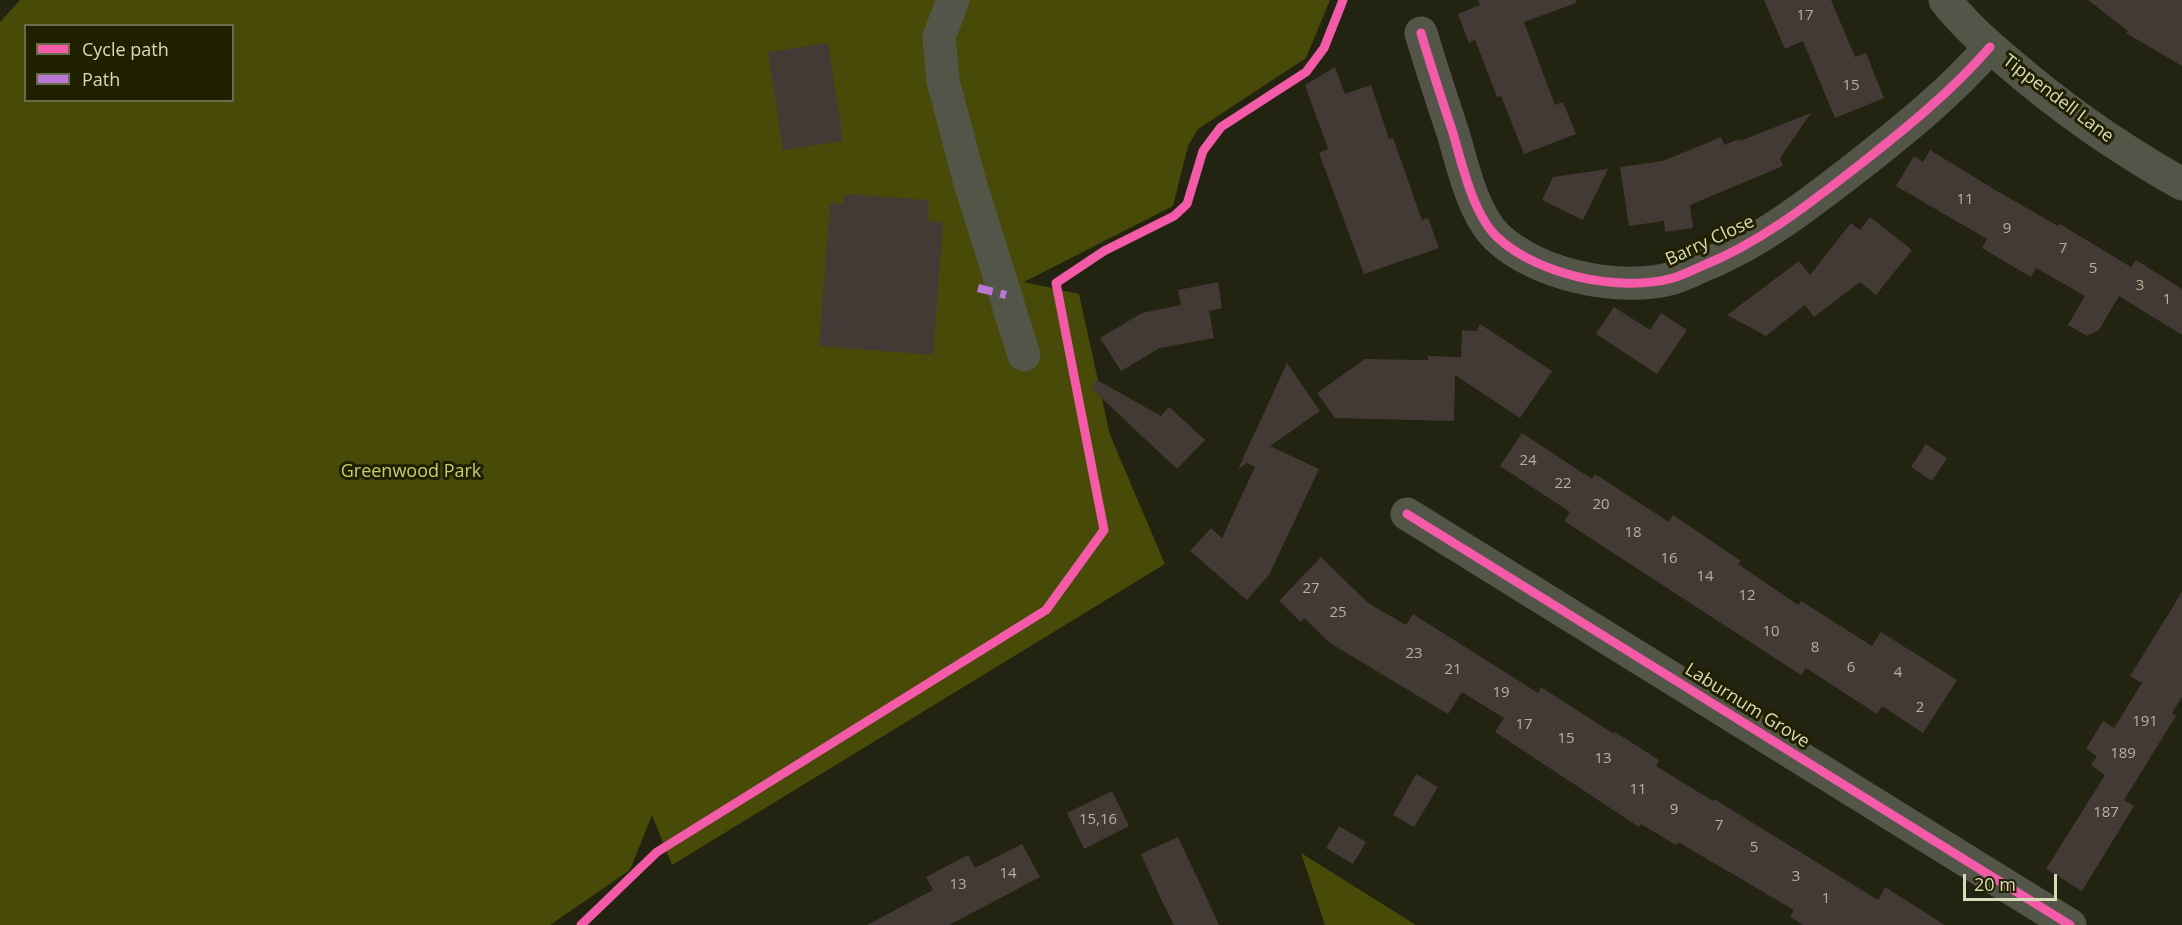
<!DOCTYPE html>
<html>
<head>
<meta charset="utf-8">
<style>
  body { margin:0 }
  #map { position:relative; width:2182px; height:925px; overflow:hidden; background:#222310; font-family:"Open Sans",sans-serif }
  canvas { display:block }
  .legend { position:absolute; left:24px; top:24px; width:210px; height:78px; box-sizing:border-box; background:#202100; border:2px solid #6a6b4a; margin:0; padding:8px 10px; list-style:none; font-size:18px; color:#d8dbba }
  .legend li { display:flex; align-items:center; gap:12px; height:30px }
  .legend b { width:30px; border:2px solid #6a6b4a }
  .scale { position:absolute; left:1963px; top:874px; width:94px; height:27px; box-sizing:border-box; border:3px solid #d8dbba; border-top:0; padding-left:8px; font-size:18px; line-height:21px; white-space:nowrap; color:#d8dbba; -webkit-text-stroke:4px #202100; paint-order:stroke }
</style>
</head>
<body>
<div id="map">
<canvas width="2182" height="925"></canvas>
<ul class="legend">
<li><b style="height:8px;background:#f35aa7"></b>Cycle path</li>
<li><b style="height:8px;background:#ba77d6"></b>Path</li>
</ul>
<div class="scale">20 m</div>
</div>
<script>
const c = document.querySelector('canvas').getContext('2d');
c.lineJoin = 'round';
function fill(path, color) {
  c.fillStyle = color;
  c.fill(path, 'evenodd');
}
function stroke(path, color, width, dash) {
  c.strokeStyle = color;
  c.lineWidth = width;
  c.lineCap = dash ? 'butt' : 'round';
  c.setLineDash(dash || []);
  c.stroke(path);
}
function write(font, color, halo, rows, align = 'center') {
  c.font = font + ' "Open Sans",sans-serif';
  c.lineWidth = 6;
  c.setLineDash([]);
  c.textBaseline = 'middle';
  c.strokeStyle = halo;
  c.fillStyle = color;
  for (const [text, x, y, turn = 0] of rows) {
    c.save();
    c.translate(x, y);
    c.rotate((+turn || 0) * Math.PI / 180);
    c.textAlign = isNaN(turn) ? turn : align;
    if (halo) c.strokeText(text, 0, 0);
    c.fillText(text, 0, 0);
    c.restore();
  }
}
const green = new Path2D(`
  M 20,0 L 1330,0 L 1306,58 L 1198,129 L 1188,146 L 1173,206 L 1024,282 L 1079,294 L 1110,435 L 1165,564 L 672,865 L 652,815 L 630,870 L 550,925 L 0,925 L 0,22 ZM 26,26 L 232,26 L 232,100 L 26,100 Z
  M 1301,853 L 1416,925 L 1325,925 Z`);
const building = new Path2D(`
  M 1478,0 L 1576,0 L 1576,3 L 1524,22 L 1555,105 L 1563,102 L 1576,134 L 1524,154 L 1501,96 L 1497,97 L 1475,40 L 1469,43 L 1458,14 L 1480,5 Z
  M 1764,0 L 1831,0 L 1855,57 L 1866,53 L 1884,98 L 1835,118 L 1803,41 L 1785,49 Z
  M 2088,0 L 2182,0 L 2182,66 L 2126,33 L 2128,31 Z
  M 828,43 L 843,141 L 783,150 L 768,52 Z
  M 1335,67 L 1345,94 L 1371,85 L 1389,139 L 1393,138 L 1422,220 L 1428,218 L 1439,248 L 1364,274 L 1319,153 L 1328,149 L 1305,85 Z
  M 1811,113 L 1780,158 L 1783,166 L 1690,205 L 1693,228 L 1665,232 L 1664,221 L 1629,226 L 1620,167 L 1663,161 L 1721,137 L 1724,145 L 1739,139 L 1740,141 Z
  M 1930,150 L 1997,191 L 2058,226 L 2060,224 L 2131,267 L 2136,260 L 2182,289 L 2182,335 L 2119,296 L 2099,330 L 2087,336 L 2068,325 L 2085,296 L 2036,268 L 2031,277 L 1982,248 L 1987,239 L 1896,186 L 1914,156 L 1923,162 Z
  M 1608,169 L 1583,220 L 1542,200 L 1553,177 Z
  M 844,194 L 929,200 L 928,221 L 943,222 L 933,355 L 819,346 L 830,203 L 844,204 Z
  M 1870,217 L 1912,250 L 1876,295 L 1860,282 L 1814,317 L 1805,305 L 1766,336 L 1727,315 L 1799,261 L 1810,275 L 1851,223 L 1860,230 Z
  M 1218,282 L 1222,308 L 1209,311 L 1214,338 L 1160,348 L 1121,371 L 1100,338 L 1142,313 L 1181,305 L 1178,290 Z
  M 1614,307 L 1650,330 L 1661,313 L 1687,330 L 1657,374 L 1596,334 Z
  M 1480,324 L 1552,371 L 1520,418 L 1455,375 L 1454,421 L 1335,418 L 1317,393 L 1365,359 L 1429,360 L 1427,356 L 1461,357 L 1462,330 L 1476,331 Z
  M 1287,363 L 1320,411 L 1270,446 L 1319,469 L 1269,575 L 1247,600 L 1190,551 L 1211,528 L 1222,538 L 1255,467 L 1247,463 L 1238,469 Z
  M 1097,380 L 1161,416 L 1169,407 L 1205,440 L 1177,469 L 1091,388 Z
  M 1522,433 L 1592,479 L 1595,474 L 1669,522 L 1673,515 L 1741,561 L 1738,564 L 1798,605 L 1801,601 L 1872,646 L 1881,632 L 1957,680 L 1923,733 L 1882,706 L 1877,714 L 1806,668 L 1801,675 L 1564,521 L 1570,512 L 1500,466 Z
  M 1926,444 L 1947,458 L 1932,481 L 1911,467 Z
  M 1321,557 L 1368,603 L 1406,625 L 1413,614 L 1538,693 L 1541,687 L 1614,734 L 1615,732 L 1659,760 L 1656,766 L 1713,801 L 1714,799 L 1878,900 L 1885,887 L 1945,925 L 1803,925 L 1790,917 L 1794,910 L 1678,842 L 1676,845 L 1641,824 L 1639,827 L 1495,732 L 1504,718 L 1462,692 L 1448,714 L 1330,643 L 1304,618 L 1301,622 L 1279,601 Z
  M 2182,592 L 2182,697 L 2172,713 L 2176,716 L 2124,800 L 2134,806 L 2082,891 L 2046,869 L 2105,775 L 2091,765 L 2097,756 L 2086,749 L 2103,721 L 2114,728 L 2142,683 L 2130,676 Z
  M 1416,774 L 1438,787 L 1414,827 L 1393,815 Z
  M 1112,791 L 1129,826 L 1084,849 L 1067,813 Z
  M 1339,826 L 1366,842 L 1353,864 L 1326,848 Z
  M 1178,837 L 1209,903 L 1219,925 L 1174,925 L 1161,899 L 1141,854 Z
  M 1022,844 L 1040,877 L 993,902 L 949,925 L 867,925 L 933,890 L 926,877 L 968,855 L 975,868 Z`);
const minor = new Path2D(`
  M 953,0 L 939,37 L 943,81 L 969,179 L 1024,355
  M 1421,33 C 1431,67 1442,100 1453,133 C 1462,164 1473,214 1497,237 C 1537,275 1620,293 1673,278 C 1683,275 1693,270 1702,266 C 1761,242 1809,204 1858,166 C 1905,129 1951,92 1990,47
  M 1407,514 L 2070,925`);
const tertiary = new Path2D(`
  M 1945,0 C 1963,23 1986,44 2008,62 C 2062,109 2120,149 2182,184`);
const quiet = new Path2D(`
  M 978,288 L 1006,295`);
const cycleway = new Path2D(`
  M 1421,33 C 1431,67 1442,100 1453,133 C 1462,164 1473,214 1497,237 C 1537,275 1620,293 1673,278 C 1683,275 1693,270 1702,266 C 1761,242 1809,204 1858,166 C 1905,129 1951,92 1990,47
  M 1407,514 L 2070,925
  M 581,925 L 657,852 L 1046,610 L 1104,530 L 1056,283 L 1104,251 L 1174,216 L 1187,204 L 1203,151 L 1221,127 L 1306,72 L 1324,48 L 1343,0`);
const numberNames = [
  ["17",1805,16],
  ["15",1851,86],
  ["11",1965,200],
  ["9",2007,229],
  ["7",2063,249],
  ["5",2093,269],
  ["3",2140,286],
  ["1",2167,300],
  ["24",1528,461],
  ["22",1563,484],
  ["20",1601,505],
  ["18",1633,533],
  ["16",1669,559],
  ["14",1705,577],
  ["27",1311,589],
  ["12",1747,596],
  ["25",1338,613],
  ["10",1771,632],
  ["8",1815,648],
  ["23",1414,654],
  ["6",1851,668],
  ["21",1453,670],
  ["4",1898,673],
  ["19",1501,693],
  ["2",1920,708],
  ["191",2145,722],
  ["17",1524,725],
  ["15",1566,739],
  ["189",2123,754],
  ["13",1603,759],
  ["11",1638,790],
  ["9",1674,810],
  ["187",2106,813],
  ["15,16",1098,820],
  ["7",1719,826],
  ["5",1754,848],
  ["14",1008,874],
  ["3",1796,877],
  ["13",958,885],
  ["1",1826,899]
];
const streetNames = [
  ["Tippendell Lane",2058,99,37],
  ["Barry Close",1710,241,-25],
  ["Laburnum Grove",1747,706,32]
];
const parkNames = [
  ["Greenwood Park",411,472]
];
fill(green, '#484a08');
fill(building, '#443a35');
stroke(minor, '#545549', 33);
stroke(tertiary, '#545549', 33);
stroke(quiet, '#ba77d6', 8, [15, 8]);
stroke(cycleway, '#f35aa7', 9);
write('15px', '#b3b399', null, numberNames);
write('18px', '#d8dbba', '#202100', streetNames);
write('18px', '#c8ce6b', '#202100', parkNames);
</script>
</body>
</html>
